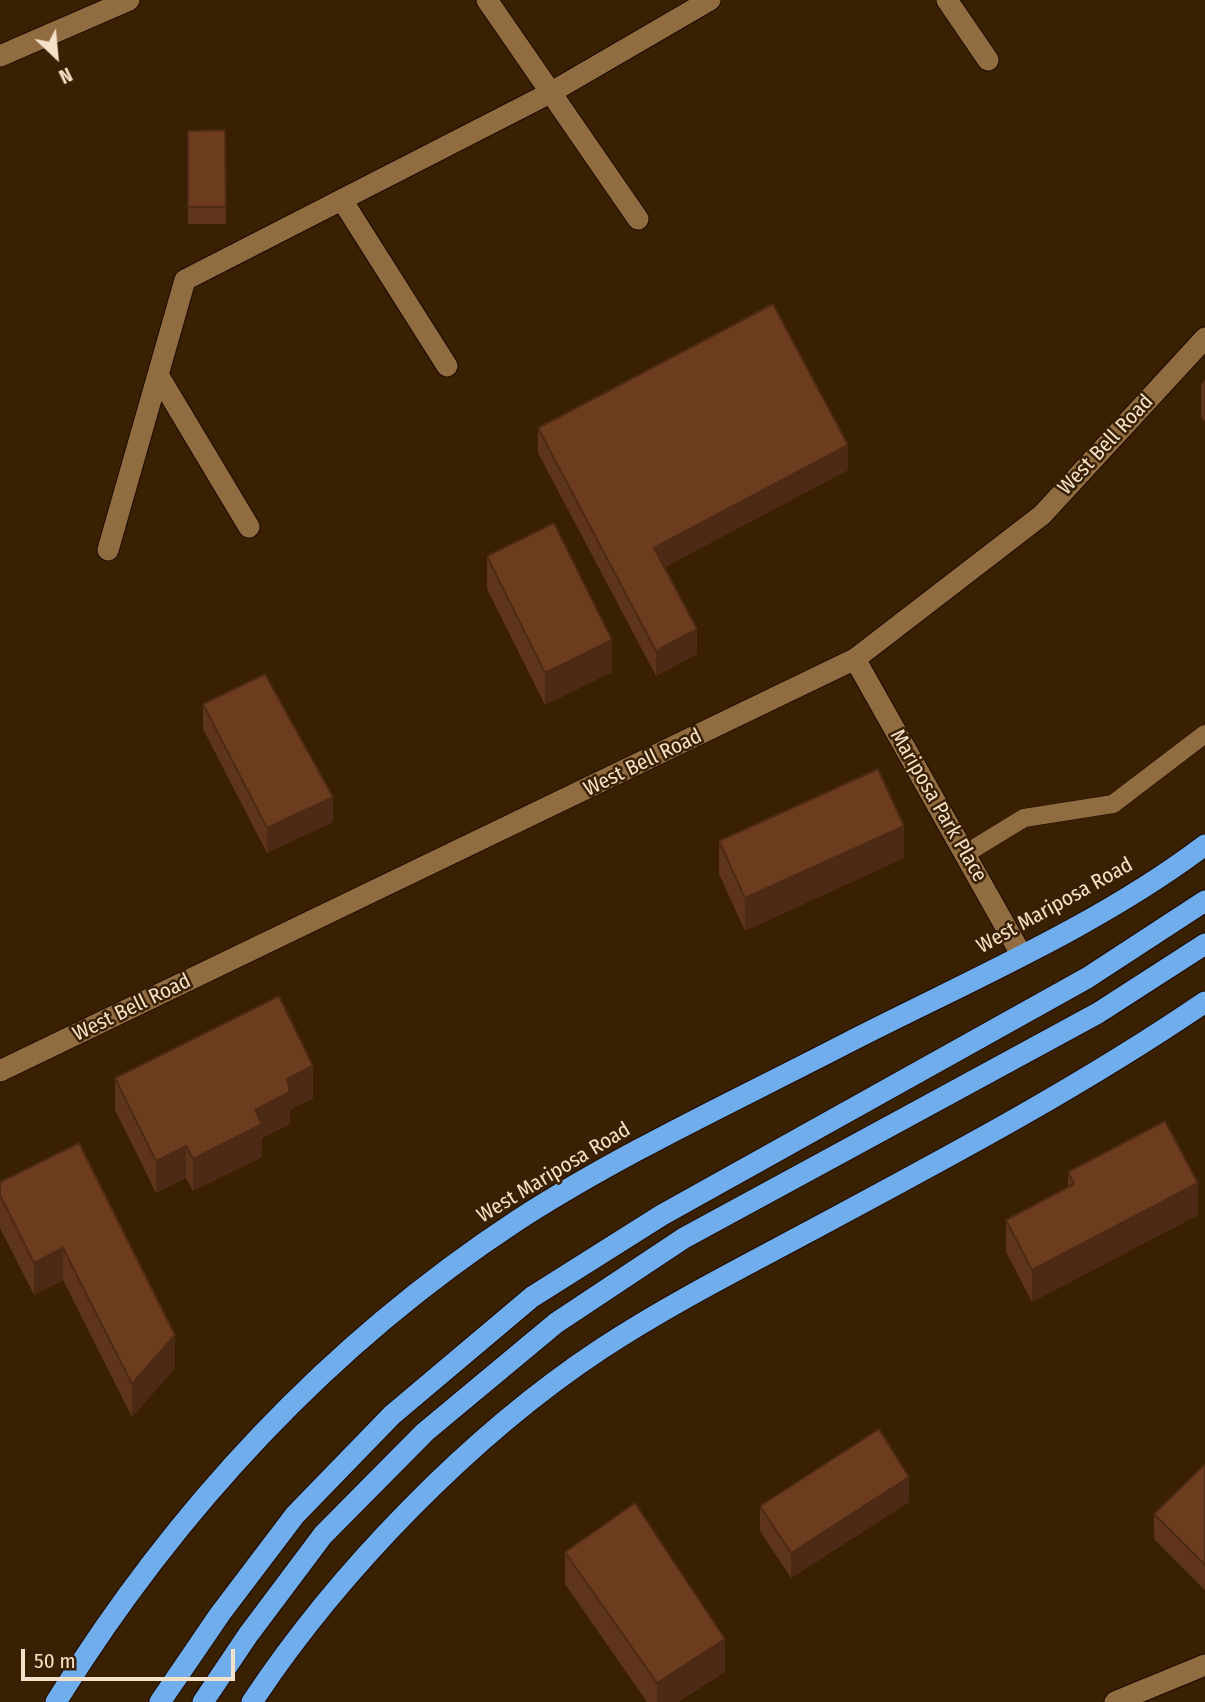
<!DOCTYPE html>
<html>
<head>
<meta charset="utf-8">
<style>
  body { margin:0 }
  #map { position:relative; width:1205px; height:1702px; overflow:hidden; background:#392000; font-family:"Fira Sans Condensed",sans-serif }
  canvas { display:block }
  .north { position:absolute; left:21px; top:21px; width:70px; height:70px; -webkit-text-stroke:5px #392000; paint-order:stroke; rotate:154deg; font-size:19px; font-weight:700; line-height:28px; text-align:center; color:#f6e1ca }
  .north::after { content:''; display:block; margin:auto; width:24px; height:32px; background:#f6e1ca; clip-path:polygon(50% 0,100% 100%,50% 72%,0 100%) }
  .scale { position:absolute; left:21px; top:1649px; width:214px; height:32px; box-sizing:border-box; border:4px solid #f6e1ca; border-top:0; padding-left:9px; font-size:21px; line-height:24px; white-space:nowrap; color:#f6e1ca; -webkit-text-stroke:5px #392000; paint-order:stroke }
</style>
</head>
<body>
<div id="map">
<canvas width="1205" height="1702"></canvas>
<div class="north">N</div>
<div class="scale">50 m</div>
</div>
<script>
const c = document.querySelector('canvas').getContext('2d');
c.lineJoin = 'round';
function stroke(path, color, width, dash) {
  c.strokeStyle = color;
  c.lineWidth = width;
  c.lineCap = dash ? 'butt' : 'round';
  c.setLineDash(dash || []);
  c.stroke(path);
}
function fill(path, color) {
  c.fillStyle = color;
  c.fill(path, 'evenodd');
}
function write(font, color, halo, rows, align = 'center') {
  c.font = font + ' "Fira Sans Condensed",sans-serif';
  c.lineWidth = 5;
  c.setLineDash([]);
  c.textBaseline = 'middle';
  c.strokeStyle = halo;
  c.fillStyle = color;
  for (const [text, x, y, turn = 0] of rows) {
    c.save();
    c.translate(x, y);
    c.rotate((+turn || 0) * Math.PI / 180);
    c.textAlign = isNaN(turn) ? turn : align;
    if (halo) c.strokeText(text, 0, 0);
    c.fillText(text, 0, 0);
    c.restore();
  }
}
const lane = new Path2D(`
  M 965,854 L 1024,818 L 1113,804 L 1205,734`);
const street = new Path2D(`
  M 487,0 L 638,219
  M 947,0 L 988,60
  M 0,56 L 129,0
  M 342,200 L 447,366
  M 158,375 L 249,527
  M 108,550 L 185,280 L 550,93 L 710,0
  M 855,659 L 1021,954
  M 0,1071 L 855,659 L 1042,515 L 1205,338
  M 1115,1702 L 1205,1665`);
const highway = new Path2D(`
  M 56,1702 C 175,1510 329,1344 518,1220 C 622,1153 737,1100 847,1043 C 966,982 1098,926 1205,845
  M 160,1702 L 220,1614 L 295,1515 L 392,1415 L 532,1297 L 662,1215 L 1087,978 L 1205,901
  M 203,1702 L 248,1635 L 323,1535 L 425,1432 L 556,1323 L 684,1238 L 1098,1013 L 1205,944
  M 252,1702 C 338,1572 471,1435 601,1349 C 668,1305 739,1269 810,1231 C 944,1159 1079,1088 1205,1002`);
const wall = new Path2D(`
  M 225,130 L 226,224 L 188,224 L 188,131 Z
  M 1205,380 L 1205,421 L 1201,417 L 1201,385 Z
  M 538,428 L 848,470 L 665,567 L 697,654 L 656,676 L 538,453 Z
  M 487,556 L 612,672 L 545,705 L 487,589 Z
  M 203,704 L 333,822 L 267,853 L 203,729 Z
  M 719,841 L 904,858 L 745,931 L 719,874 Z
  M 115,1078 L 313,1098 L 290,1110 L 290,1124 L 262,1138 L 262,1157 L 193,1191 L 186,1178 L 156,1193 L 115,1110 Z
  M 79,1143 L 175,1368 L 132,1417 L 63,1280 L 34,1295 L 0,1228 L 0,1182 Z
  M 1068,1172 L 1198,1215 L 1032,1302 L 1006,1252 L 1006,1220 L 1068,1187 Z
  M 1205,1464 L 1205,1590 L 1154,1539 L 1154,1514 Z
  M 909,1502 L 791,1578 L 760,1531 L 760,1506 Z
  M 565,1552 L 725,1672 L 678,1702 L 647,1702 L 565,1584 Z`);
const shadedWall = new Path2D(`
  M 848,445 L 848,470 L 654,573 L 654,548 Z
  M 697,629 L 697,654 L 656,676 L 656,651 Z
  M 612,640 L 612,672 L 545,705 L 545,673 Z
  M 333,797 L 333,822 L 267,853 L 267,828 Z
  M 904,826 L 904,858 L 745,931 L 745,898 Z
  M 313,1066 L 313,1098 L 290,1110 L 290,1124 L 262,1138 L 262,1157 L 193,1191 L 193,1159 L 255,1110 L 287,1079 Z
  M 186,1146 L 186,1178 L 156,1193 L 156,1161 Z
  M 1198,1183 L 1198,1215 L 1032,1302 L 1032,1270 Z
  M 63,1248 L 63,1280 L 34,1295 L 34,1263 Z
  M 175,1335 L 175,1368 L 132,1417 L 132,1384 Z
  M 909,1477 L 909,1502 L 791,1578 L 791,1553 Z
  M 725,1639 L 725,1672 L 678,1702 L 657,1702 L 657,1683 Z`);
const building = new Path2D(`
  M 225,130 L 226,207 L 188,207 L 188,131 Z
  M 773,304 L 848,445 L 654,548 L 697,629 L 656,651 L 538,428 Z
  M 554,523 L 612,640 L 545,673 L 487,556 Z
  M 265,674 L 333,797 L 267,828 L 203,704 Z
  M 878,769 L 904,826 L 745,898 L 719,841 Z
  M 279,996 L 313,1066 L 287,1079 L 290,1092 L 255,1110 L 262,1124 L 193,1159 L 186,1146 L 156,1161 L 115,1078 Z
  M 1165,1121 L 1198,1183 L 1032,1270 L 1006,1220 L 1074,1184 L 1068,1172 Z
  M 79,1143 L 175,1335 L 132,1384 L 63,1248 L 34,1263 L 0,1195 L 0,1182 Z
  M 879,1429 L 909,1477 L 791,1553 L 760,1506 Z
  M 1205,1464 L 1205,1565 L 1154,1514 Z
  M 635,1503 L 725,1639 L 657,1683 L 565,1552 Z`);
const streetNames = [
  ["West Bell Road",1106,445,-47],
  ["West Bell Road",643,763,-26],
  ["Mariposa Park Place",938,806,60],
  ["West Mariposa Road",1055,906,-29],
  ["West Bell Road",132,1008,-26],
  ["West Mariposa Road",554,1173,-31]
];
stroke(lane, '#1c0b00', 19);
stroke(street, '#1c0b00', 23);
stroke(highway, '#1c0b00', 23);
stroke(lane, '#916c40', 18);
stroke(street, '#916c40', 21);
stroke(highway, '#70adec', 21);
fill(wall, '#5e341a');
fill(shadedWall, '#4c2a15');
fill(building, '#6d3c1e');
stroke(building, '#4c2a15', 2);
write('21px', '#f6e1ca', '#392000', streetNames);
</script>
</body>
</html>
